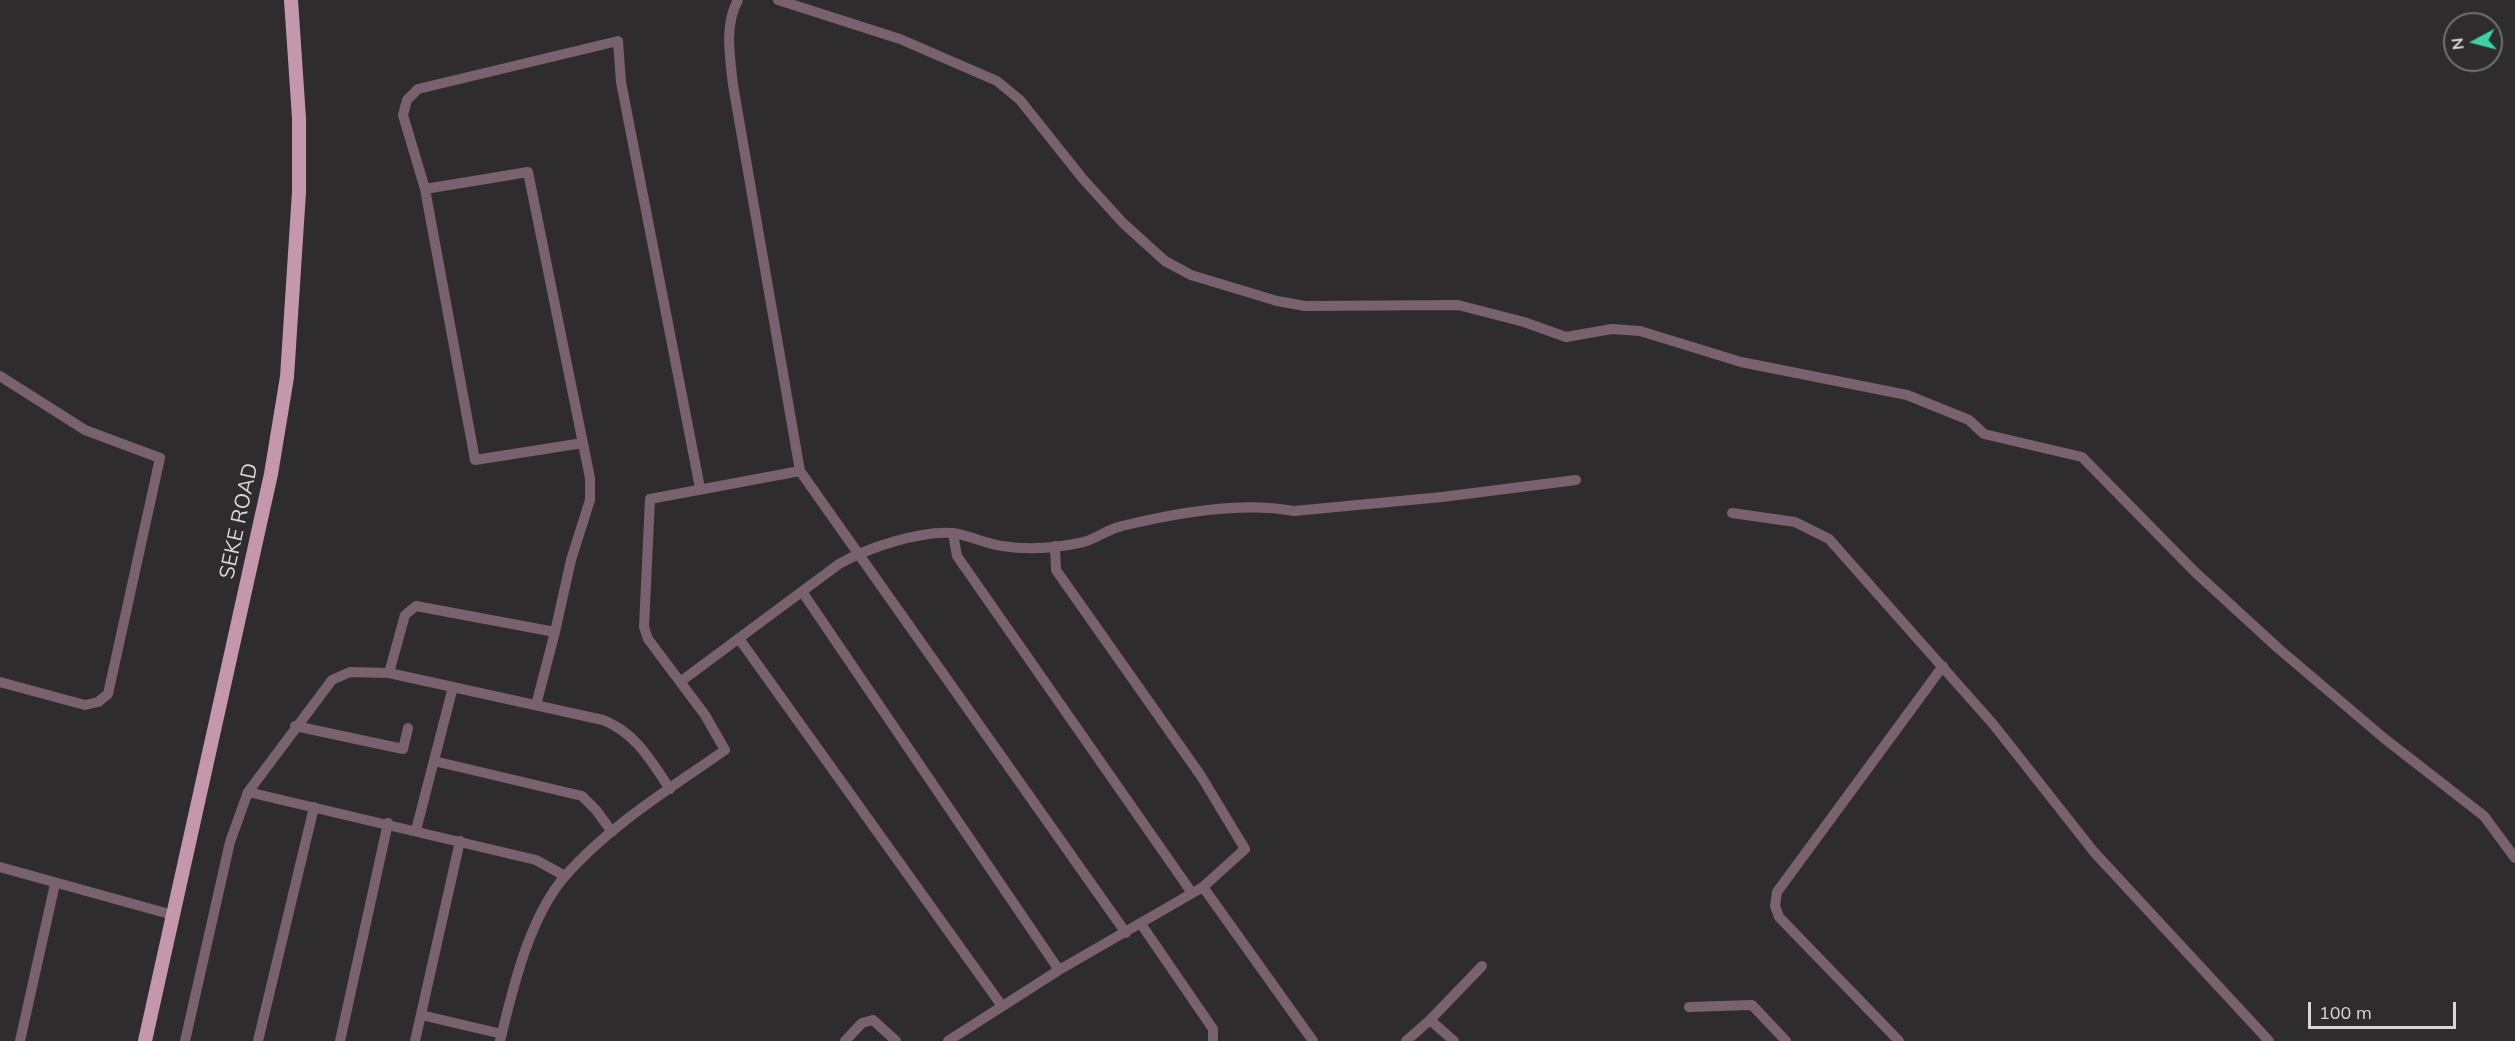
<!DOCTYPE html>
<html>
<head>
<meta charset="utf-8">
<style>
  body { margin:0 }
  #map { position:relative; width:2515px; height:1041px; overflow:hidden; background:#2f2c2d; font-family:Mulish,sans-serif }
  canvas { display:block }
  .north { position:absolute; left:2443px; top:12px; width:60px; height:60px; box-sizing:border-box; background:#2f2c2d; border:2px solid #737071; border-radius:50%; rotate:263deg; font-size:16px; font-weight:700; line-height:24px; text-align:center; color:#d8d6d7 }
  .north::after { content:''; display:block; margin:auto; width:21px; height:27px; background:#39d4a5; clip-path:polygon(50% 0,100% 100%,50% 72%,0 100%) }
  .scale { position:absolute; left:2308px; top:1002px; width:148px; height:27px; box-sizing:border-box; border:3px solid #d8d6d7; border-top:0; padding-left:8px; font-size:18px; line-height:21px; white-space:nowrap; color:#d8d6d7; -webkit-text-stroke:4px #2f2c2d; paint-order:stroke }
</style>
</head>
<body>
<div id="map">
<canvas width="2515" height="1041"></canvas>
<div class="north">N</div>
<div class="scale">100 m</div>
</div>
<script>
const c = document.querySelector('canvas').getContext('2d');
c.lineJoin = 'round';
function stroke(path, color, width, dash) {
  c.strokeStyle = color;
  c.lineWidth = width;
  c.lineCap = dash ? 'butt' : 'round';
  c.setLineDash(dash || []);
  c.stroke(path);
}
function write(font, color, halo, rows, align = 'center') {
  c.font = font + ' Mulish,sans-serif';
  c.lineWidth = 6;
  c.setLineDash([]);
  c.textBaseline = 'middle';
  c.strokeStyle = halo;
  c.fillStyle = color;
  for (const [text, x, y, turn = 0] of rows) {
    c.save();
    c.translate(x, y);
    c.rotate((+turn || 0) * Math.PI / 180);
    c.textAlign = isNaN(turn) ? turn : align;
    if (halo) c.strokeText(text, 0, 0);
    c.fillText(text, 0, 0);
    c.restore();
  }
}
const minor = new Path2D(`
  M 738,0 C 724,25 730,57 733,85 L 800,471
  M 778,0 L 900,39 L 997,81 L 1020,100 L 1083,179 L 1123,223 L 1165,261 L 1191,275 L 1277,301 L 1305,306 L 1458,305 L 1524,322 L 1566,337 L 1612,329 L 1640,331 L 1741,362 L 1907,395 L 1969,420 L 1984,434 L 2082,457 L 2195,572 L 2279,649 L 2385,739 L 2484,816 L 2515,858
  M 425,189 L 528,172 L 590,478 L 590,500 L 571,560 L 555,632
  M 0,376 L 85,430 L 160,458 L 108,694 L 98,702 L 85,705 L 0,682
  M 583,443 L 475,460 L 425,189 L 403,115 L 407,100 L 418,89 L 618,41 L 621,82 L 700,488
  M 1732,513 L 1795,522 L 1829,539 L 1993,724 L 2094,852 L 2269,1041
  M 953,533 L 957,556 L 1192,893
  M 803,593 L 1059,970
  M 740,640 L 1002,1006
  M 389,673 L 405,615 L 416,606 L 555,632 L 536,705
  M 680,682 L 839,564 C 867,548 921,530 953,533 C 969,535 985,544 1002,546 C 1026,550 1055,548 1079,543 C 1094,541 1107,529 1122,526 C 1175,513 1240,501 1294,511 L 1442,497 L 1576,480
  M 295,726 L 403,749 L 408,728
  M 434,761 L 582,796 L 596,810 L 612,832
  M 248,792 L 536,860 L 565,876
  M 416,830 L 453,687
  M 0,867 L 173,915
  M 1203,887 L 1313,1041
  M 1141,924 L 1213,1029 L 1213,1041
  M 1689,1007 L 1752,1005 L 1786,1041
  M 421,1015 L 502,1034
  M 1430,1020 L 1454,1041
  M 20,1041 L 55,884
  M 185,1041 L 230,842 L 248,792 L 332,680 L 350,672 L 389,673 L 603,720 C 636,733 651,761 670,789
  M 258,1041 L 314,807
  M 340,1041 L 388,823
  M 415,1041 L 460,841
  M 500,1041 C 513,988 529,917 566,875 C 610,825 671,788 725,750 L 705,715 L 648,639 L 644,627 L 650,499 L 800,471 L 1126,933
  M 845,1041 L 862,1023 L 873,1020 L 896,1041
  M 948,1041 L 1059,970 L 1203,887 L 1245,849 L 1201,776 L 1056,570 L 1055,546
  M 1406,1041 L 1430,1020 L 1482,966
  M 1899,1041 L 1779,917 L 1775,906 L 1777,892 L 1943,666`);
const major = new Path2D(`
  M 145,1041 L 271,474 L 287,377 L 299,192 L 299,118 L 291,0`);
const streetNames = [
  ["SEKE ROAD",239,521,-78]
];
stroke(minor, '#79626d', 10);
stroke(major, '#c597ad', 14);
write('21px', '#d8d6d7', '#2f2c2d', streetNames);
</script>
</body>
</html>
